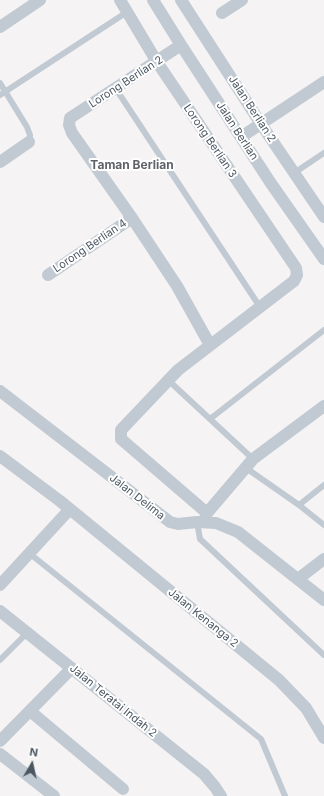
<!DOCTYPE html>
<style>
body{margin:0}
#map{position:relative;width:324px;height:796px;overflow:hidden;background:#f5f3f3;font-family:Inter,sans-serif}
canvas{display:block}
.north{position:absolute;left:12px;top:744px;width:40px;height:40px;-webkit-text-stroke:3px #fff;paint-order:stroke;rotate:9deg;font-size:11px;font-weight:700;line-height:16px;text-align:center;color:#4a5661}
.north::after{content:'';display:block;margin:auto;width:14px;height:18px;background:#4a5661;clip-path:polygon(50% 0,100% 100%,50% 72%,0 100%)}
</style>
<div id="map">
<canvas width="324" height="796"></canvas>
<div class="north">N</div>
</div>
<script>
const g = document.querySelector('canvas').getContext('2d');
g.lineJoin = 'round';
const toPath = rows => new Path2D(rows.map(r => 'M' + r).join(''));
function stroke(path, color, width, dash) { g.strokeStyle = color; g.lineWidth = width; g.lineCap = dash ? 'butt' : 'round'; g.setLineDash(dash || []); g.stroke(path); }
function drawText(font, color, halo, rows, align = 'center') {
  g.font = font + ' Inter,sans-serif'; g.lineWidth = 4; g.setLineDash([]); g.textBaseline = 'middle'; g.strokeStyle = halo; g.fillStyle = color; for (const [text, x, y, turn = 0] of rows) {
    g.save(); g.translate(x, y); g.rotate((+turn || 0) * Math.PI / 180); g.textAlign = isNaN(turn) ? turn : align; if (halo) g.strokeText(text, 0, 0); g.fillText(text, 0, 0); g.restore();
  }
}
stroke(toPath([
 [0,83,27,127,30,135,29,142],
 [116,89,260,307],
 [0,95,127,12],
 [294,173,324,153],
 [168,380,253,459],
 [210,419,324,330],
 [246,468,299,505,324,525],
 [299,505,324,485],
 [197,522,200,539,324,655],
 [29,553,261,739,285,796],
 [0,660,27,633]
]), '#c1cad2', 6);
stroke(toPath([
 [120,0,157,62,296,268,297,275,294,281,178,370,121,430,121,439,207,513],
 [153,0,181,45,270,182,324,259],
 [181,0,261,124,324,217],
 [222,13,242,0],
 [0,27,40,0],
 [181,45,70,118,69,125,72,133,132,218,177,286,210,345],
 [241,137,324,82],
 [0,162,29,142],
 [48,275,132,218],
 [0,391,170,522,178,524,197,522,216,523,238,532,324,600],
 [0,456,60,501,279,680,306,708,324,738],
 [205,519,207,513,253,459,324,406],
 [298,579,324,559],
 [0,585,70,509],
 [0,611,204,774,215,787,221,796],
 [30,711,123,789],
 [0,741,72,668],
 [0,754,54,796]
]), '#c1cad2', 12);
drawText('11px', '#4a5661', '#fff', [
 ["Lorong Berlian 2",126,82,-33],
 ["Jalan Berlian 2",252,109,57],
 ["Jalan Berlian",237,131,57],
 ["Lorong Berlian 3",210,141,56],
 ["Lorong Berlian 4",90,246,-34],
 ["Jalan Delima",137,497,38],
 ["Jalan Kenanga 2",203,618,39],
 ["Jalan Teratai Indah 2",113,701,39]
]);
drawText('bold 12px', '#5f6368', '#fff', [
 ["Taman Berlian",132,165]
]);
</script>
